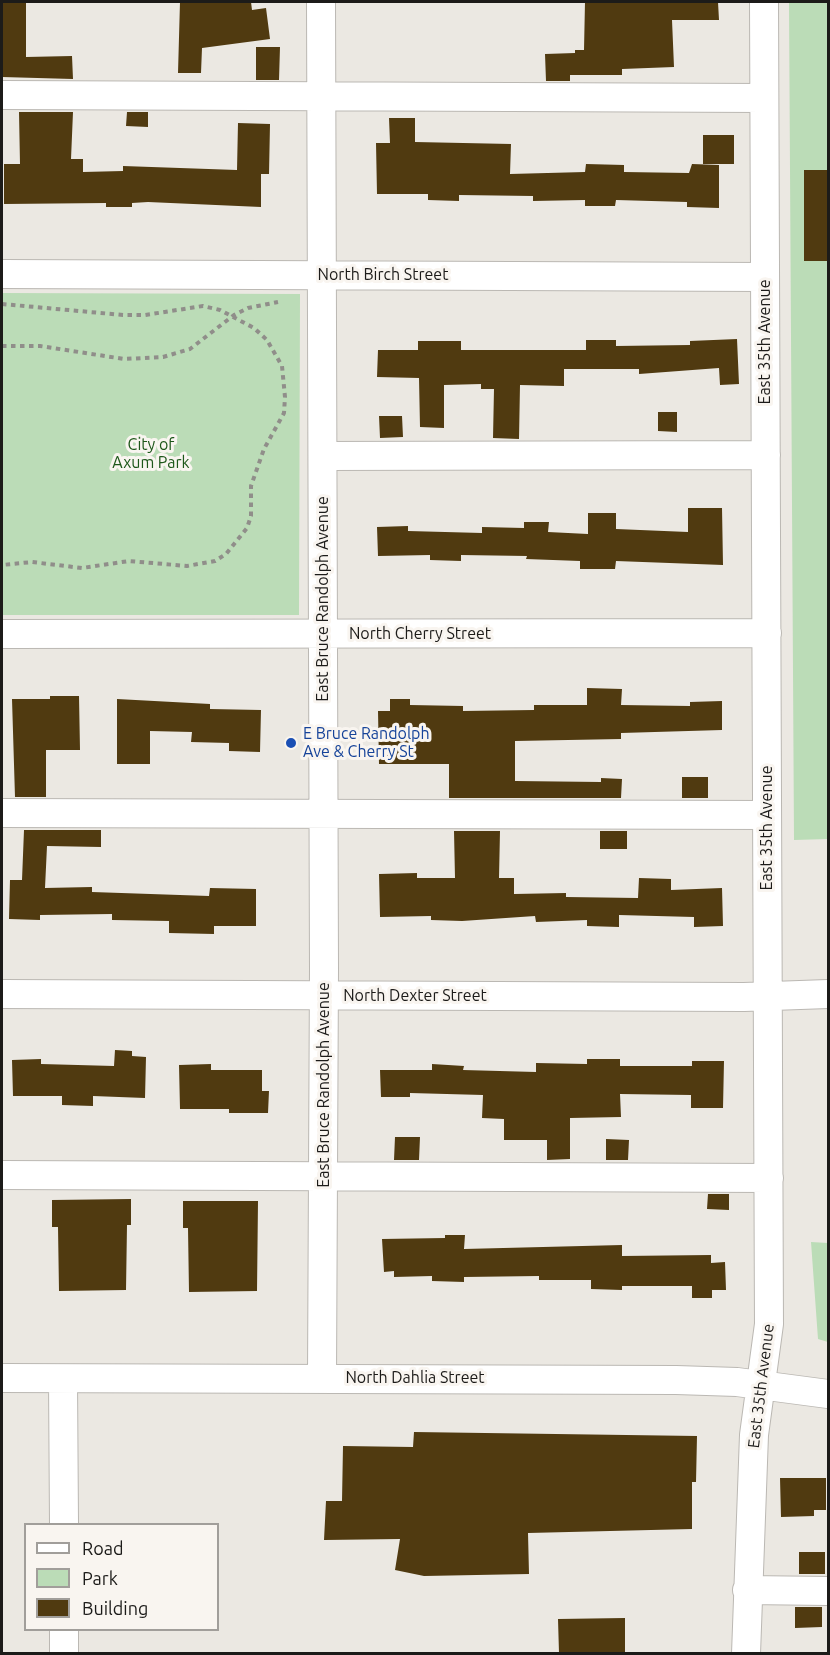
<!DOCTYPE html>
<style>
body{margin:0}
#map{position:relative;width:830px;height:1655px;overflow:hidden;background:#ebe8e2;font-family:Ubuntu,sans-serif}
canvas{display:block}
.frame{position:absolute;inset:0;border:3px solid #1c1b19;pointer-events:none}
.legend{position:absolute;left:24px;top:1523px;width:195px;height:108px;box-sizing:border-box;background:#f9f5f0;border:2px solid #a19e9a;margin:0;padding:8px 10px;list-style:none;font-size:18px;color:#1c1b19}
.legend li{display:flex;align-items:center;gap:12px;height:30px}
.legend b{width:30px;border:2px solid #a19e9a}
</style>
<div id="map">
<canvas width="830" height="1655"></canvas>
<div class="frame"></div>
<ul class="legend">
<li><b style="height:8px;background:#fff"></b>Road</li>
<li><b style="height:16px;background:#bbdcb7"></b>Park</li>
<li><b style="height:16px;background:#503a10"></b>Building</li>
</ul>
</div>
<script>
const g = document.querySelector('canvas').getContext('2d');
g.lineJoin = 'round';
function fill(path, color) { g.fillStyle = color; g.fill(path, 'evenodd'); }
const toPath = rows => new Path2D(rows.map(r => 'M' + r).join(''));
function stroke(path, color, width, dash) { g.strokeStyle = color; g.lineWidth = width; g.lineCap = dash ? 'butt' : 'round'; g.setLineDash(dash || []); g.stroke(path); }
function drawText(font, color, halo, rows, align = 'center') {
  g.font = font + ' Ubuntu,sans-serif'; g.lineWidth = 6; g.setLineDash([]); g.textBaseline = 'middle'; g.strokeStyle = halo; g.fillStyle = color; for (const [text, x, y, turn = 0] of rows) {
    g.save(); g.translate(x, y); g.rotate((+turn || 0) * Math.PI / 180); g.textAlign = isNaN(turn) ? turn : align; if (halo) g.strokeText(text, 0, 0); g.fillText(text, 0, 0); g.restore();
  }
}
fill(toPath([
 [789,2,828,2,828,839,794,840],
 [2,293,300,294,299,615,2,615],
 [811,1242,828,1243,828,1342,818,1339]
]), '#bbdcb7');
fill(toPath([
 [2,2,26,2,26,57,72,56,73,79,2,77],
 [180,2,251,2,252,10,266,8,270,39,202,48,201,73,178,73],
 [585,2,718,2,719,20,672,20,674,67,622,69,622,75,570,75,570,81,546,81,545,54,575,53,575,50,584,50],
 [256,47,280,47,279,80,256,80],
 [19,112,73,112,71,159,83,159,83,172,123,171,123,166,237,170,238,123,270,124,269,174,261,174,261,207,148,202,132,203,132,207,106,207,106,203,4,204,4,164,20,164],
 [127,112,148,112,148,127,126,126],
 [389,118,415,118,415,142,511,144,510,174,585,172,586,164,624,165,624,172,689,173,692,164,719,165,719,208,687,207,687,202,616,200,615,206,585,206,585,200,533,201,533,196,459,195,459,201,428,200,428,194,377,194,376,143,390,143],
 [703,135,734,135,734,164,703,164],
 [804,170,828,170,828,261,804,261],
 [737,339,739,384,720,385,719,368,639,374,639,369,564,369,564,386,520,385,519,439,493,438,494,389,481,389,481,384,444,385,444,428,420,427,419,378,377,377,378,350,418,350,418,341,461,341,461,350,586,350,586,340,616,340,616,346,690,345,690,341],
 [658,412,677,412,677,432,658,431],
 [379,416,402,416,403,437,380,438],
 [688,508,722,508,723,565,616,561,615,569,580,569,580,561,526,559,527,556,461,555,461,561,430,560,430,555,378,556,377,527,408,526,408,531,482,533,482,527,524,528,524,522,549,522,548,532,588,534,588,513,616,513,616,529,688,532],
 [587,688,622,689,621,705,690,706,690,702,722,701,722,730,621,733,621,739,515,741,515,781,601,782,601,778,622,779,621,798,449,798,449,764,379,764,378,711,390,711,390,699,410,699,410,705,463,706,463,711,534,710,534,705,587,705],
 [50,696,79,696,80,750,46,750,46,797,15,797,12,699,50,699],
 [117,699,210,704,210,709,261,710,260,752,229,751,229,743,191,742,192,732,150,731,150,764,117,764],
 [682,777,708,777,708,798,682,798],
 [24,830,101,830,101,847,47,846,45,888,92,887,92,892,209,896,210,888,256,889,256,926,214,926,214,934,169,933,169,921,112,920,112,914,40,915,40,920,9,919,10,880,22,880],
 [454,831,500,831,499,878,514,878,514,894,566,893,566,897,638,898,639,878,671,879,671,890,722,888,723,926,694,927,694,917,619,915,619,927,587,926,587,920,536,922,535,916,462,921,431,920,431,916,380,917,379,874,417,873,417,878,455,878],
 [600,831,627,831,627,849,600,849],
 [115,1050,132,1051,132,1056,146,1057,145,1098,93,1096,93,1106,62,1105,62,1096,13,1096,12,1060,41,1059,41,1064,114,1066],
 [587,1059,620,1059,620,1066,692,1066,692,1061,724,1061,723,1108,691,1108,691,1095,620,1094,621,1117,570,1118,570,1159,547,1160,547,1140,504,1140,504,1119,482,1118,483,1095,410,1093,410,1097,381,1097,380,1070,432,1070,432,1064,464,1066,463,1070,536,1072,536,1063,587,1064],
 [211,1064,211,1070,262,1070,262,1091,269,1091,268,1113,229,1113,229,1109,180,1109,179,1065],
 [395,1137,420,1137,419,1160,394,1160],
 [606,1139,629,1140,628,1160,606,1160],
 [708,1194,729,1194,729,1210,707,1209],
 [131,1199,131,1225,127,1225,126,1290,59,1291,58,1227,52,1227,52,1200],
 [183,1201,258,1201,257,1291,189,1292,188,1228,183,1228],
 [445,1235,465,1235,464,1249,622,1245,622,1256,711,1255,711,1263,725,1262,726,1290,712,1290,712,1298,692,1298,692,1286,622,1286,622,1290,591,1289,591,1280,539,1280,539,1276,464,1277,464,1282,432,1281,432,1276,394,1277,394,1271,384,1272,382,1239,445,1238],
 [414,1432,697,1436,696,1482,692,1482,692,1529,528,1533,529,1574,424,1576,395,1570,400,1539,324,1540,326,1501,342,1501,343,1446,413,1447],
 [780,1478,826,1478,826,1510,814,1510,814,1516,781,1517],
 [799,1552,825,1552,825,1574,799,1574],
 [795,1607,822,1607,822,1627,795,1628],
 [625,1618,625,1653,559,1653,558,1619]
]), '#503a10');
const minor = toPath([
 [321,2,324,969,322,1377],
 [2,95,764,98],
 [2,274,765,277],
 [323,456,766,455],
 [2,634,767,633],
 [2,813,767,815],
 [2,994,744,997,828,994],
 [2,1175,769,1178],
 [2,1378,676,1380,737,1382,828,1394],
 [63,1379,64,1524],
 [747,1590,828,1591],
 [64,1630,64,1654],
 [746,1654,754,1435,769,1324,764,2]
]);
stroke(minor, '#bbb8b3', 30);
stroke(toPath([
 [2,304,123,315,145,315,203,306,220,310,254,328,267,340,282,366,285,397,284,413,264,449,251,486,251,516,247,528,226,554,215,561,187,566,129,561,82,568,32,562,2,565],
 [2,346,40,346,124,359,163,357,190,349,234,315,248,308,278,302]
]), '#908e8a', 4, [4.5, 4.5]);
stroke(minor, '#fff', 28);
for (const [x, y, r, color] of [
 [291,743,6,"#1a4fb4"]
]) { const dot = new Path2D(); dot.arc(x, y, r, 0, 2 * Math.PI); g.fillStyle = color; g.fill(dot); stroke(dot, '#f9f5f0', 2); }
drawText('16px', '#1c1b19', '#f9f5f0', [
 ["North Birch Street",383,275],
 ["East 35th Avenue",765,342,-90],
 ["East Bruce Randolph Avenue",323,599,-90],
 ["North Cherry Street",420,634],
 ["East 35th Avenue",767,828,-90],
 ["North Dexter Street",415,996],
 ["East Bruce Randolph Avenue",324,1085,-90],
 ["North Dahlia Street",415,1378],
 ["East 35th Avenue",761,1386,-83]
]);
drawText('16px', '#1d5719', '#f9f5f0', [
 ["City of",151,445],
 ["Axum Park",151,463]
]);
drawText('16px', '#164399', '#f9f5f0', [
 ["E Bruce Randolph",303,734],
 ["Ave & Cherry St",303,752]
], 'left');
</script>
